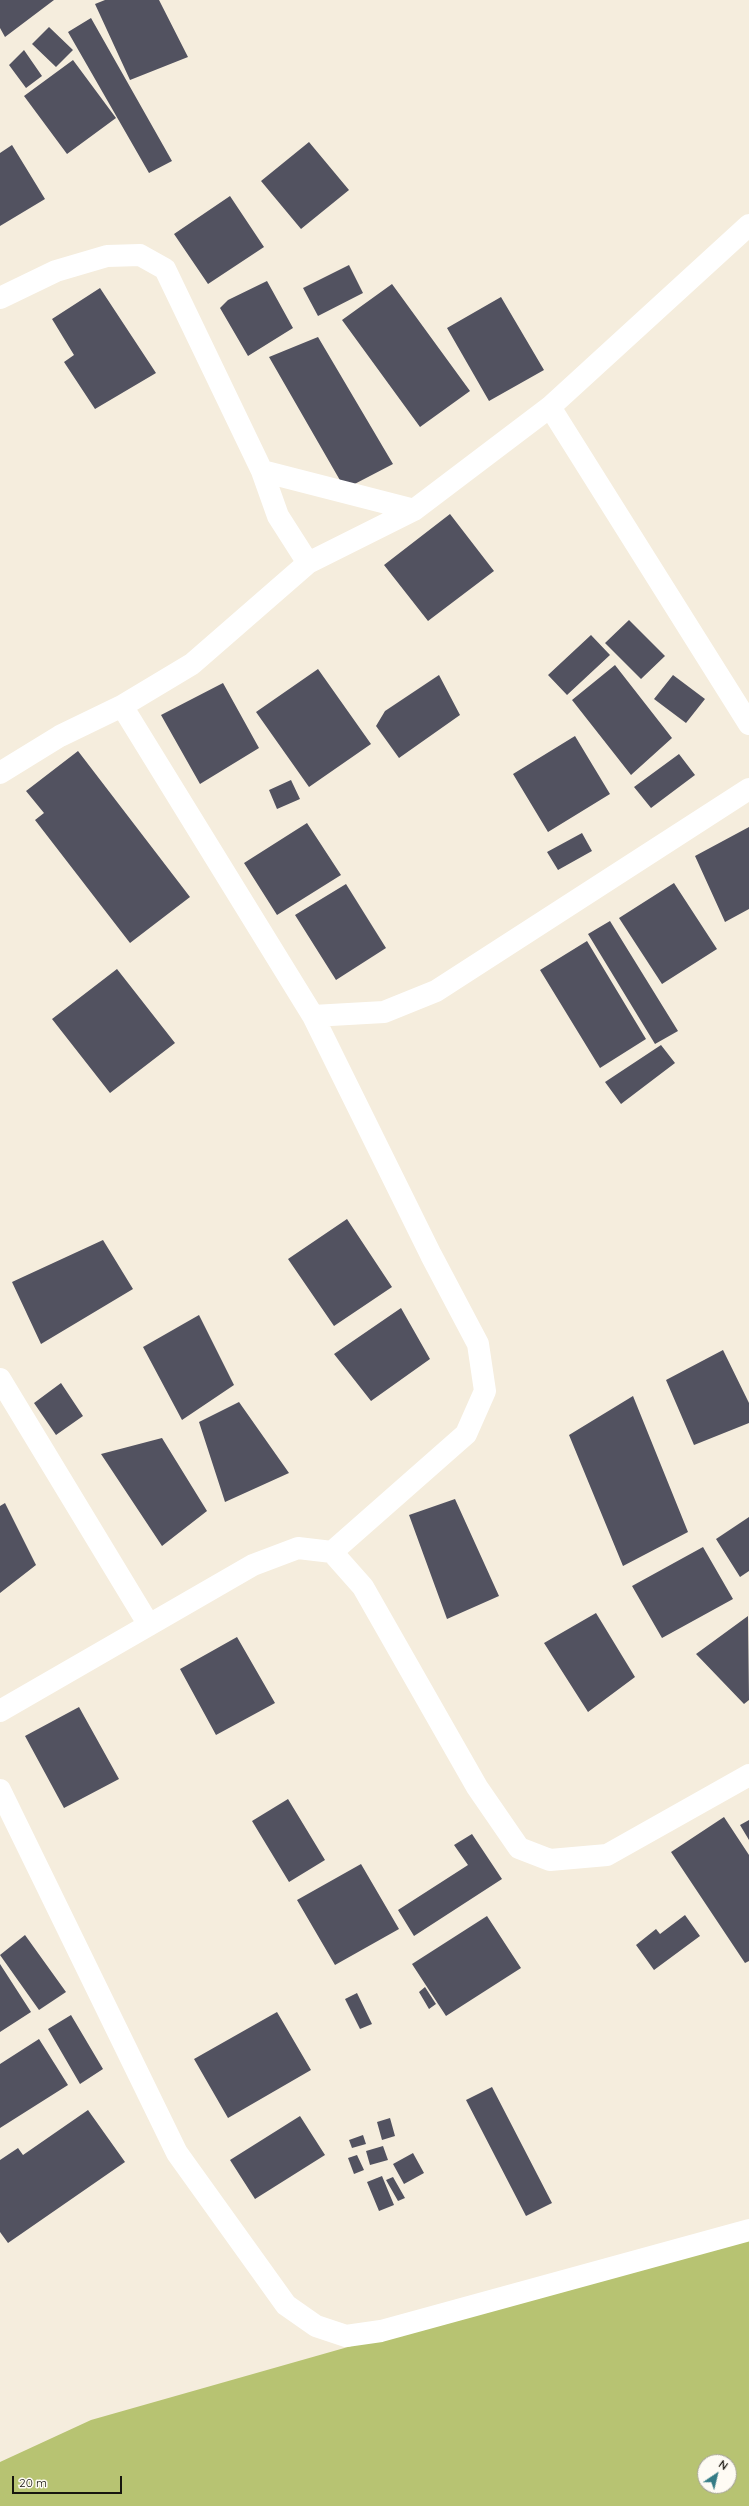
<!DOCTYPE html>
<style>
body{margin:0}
#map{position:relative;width:749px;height:2506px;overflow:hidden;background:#f5eddd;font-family:Quicksand,sans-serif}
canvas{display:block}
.north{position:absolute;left:697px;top:2454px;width:40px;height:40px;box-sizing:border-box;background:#fefbf4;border:1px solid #a29f98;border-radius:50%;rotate:35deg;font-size:11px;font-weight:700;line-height:16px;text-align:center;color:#17150f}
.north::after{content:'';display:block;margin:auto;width:14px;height:18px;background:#357c86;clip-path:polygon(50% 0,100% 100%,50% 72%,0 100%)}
.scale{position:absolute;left:12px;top:2476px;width:110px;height:18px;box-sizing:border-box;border:2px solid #17150f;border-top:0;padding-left:5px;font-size:12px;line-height:14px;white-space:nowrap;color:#17150f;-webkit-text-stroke:3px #fefbf4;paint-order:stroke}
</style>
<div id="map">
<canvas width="749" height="2506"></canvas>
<div class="north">N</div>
<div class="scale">20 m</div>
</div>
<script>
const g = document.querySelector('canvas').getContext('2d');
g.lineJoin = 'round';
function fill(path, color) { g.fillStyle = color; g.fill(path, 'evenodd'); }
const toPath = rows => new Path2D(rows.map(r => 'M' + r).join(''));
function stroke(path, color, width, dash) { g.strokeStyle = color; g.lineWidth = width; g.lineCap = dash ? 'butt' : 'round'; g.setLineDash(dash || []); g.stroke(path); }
fill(toPath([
 [749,2239,749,2506,0,2506,0,2462,91,2420,362,2343],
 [705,2462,729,2462,729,2486,705,2486]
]), '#b7c372');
fill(toPath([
 [0,0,54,0,5,37,0,28],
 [105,0,159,0,188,57,130,80,95,4],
 [91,18,172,161,149,173,68,32],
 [49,27,73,50,56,67,32,44],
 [24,50,42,76,26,88,9,65],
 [73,60,116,118,67,154,24,96],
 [309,142,349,190,301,229,261,181],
 [12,145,45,199,0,226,0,153],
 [230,196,264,247,208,284,174,234],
 [349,265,363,293,318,316,303,288],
 [267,281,293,328,248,356,220,308,228,300],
 [392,284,470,391,420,427,342,320],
 [100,288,156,373,95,409,64,362,74,355,52,319],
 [501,297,544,370,489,401,447,328],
 [318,337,393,464,345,489,269,357],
 [450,514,494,571,428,621,384,565],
 [629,620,665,656,641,679,605,643],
 [591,635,610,655,567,695,548,675],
 [615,665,672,738,631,775,572,700],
 [318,669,371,744,309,787,256,712],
 [439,675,460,715,399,758,376,726,385,711],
 [673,675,705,699,686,723,654,699],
 [223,683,259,748,200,784,161,715],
 [575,736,610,794,548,832,513,774],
 [78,751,190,897,130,943,35,820,44,813,26,791],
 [679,754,695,775,651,808,634,787],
 [291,780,300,799,277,809,269,790],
 [307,823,341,875,277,915,244,863],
 [749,827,749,909,725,922,695,856],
 [582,833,592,851,558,870,547,852],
 [674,883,717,949,662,984,619,918],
 [346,884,386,948,336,980,295,915],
 [610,921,678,1031,655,1044,588,934],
 [587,941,646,1039,600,1068,540,970],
 [117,969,175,1043,110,1093,52,1019],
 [661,1045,675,1063,621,1104,605,1082],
 [347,1219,392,1287,334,1326,288,1259],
 [103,1240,133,1289,41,1344,12,1282],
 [401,1308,430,1359,371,1401,334,1354],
 [199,1315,234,1385,182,1420,143,1347],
 [723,1350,749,1403,749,1423,694,1445,666,1380],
 [61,1383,83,1416,56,1435,34,1403],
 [633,1396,688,1532,623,1566,569,1435],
 [239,1402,289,1473,225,1502,199,1422],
 [162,1438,207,1511,162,1546,101,1454],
 [455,1499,499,1596,447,1619,409,1515],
 [5,1503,36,1565,0,1593,0,1506],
 [749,1517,749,1571,740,1577,716,1539],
 [703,1547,733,1599,662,1638,632,1586],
 [596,1613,635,1677,588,1712,544,1643],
 [748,1616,749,1700,744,1704,696,1654],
 [237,1637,275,1703,216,1735,180,1669],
 [79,1707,119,1779,64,1808,25,1736],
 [288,1799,325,1860,289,1882,252,1821],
 [724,1817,749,1855,749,1961,745,1963,671,1852],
 [749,1820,749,1840,740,1825],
 [472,1834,502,1879,414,1936,398,1910,468,1865,454,1845],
 [361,1864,399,1929,335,1965,297,1900],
 [685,1915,700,1936,654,1970,636,1945,656,1929,660,1934],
 [487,1916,521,1968,446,2016,412,1964],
 [25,1935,66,1992,39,2010,0,1955],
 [0,1964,31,2012,0,2032],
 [425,1987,436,2004,429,2009,419,1992],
 [357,1993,372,2024,360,2029,345,1999],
 [277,2012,311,2070,228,2118,194,2059],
 [71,2015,103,2069,80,2084,48,2029],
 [39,2039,68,2085,0,2128,0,2064],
 [492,2087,552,2203,526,2216,466,2100],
 [88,2110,125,2162,8,2243,0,2232,0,2160,18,2148,23,2155],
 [300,2116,325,2155,255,2199,230,2160],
 [390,2118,395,2136,382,2140,377,2122],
 [363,2135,366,2144,352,2148,349,2140],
 [383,2146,388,2160,370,2165,366,2151],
 [413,2153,424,2173,404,2184,393,2164],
 [357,2155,364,2170,354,2174,348,2158],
 [382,2176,394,2205,379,2211,367,2182],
 [393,2177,405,2198,398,2201,386,2180]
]), '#525260');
stroke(toPath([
 [0,298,56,271,107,256,140,255,165,269,262,471,278,516,308,563],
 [550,407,749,724],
 [262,471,414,510],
 [122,706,313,1016,431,1255,478,1344,485,1391,466,1434,332,1552],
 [0,773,60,736,122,706,192,664,308,563,414,510,550,407,749,225],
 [313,1016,384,1012,436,991,749,789],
 [0,1379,149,1625],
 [0,1711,253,1565,298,1548,332,1552,363,1587,477,1787,519,1848,550,1860,607,1855,749,1775],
 [0,1790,177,2153,286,2305,316,2326,346,2336,381,2331,749,2230]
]), '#fff', 22);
</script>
